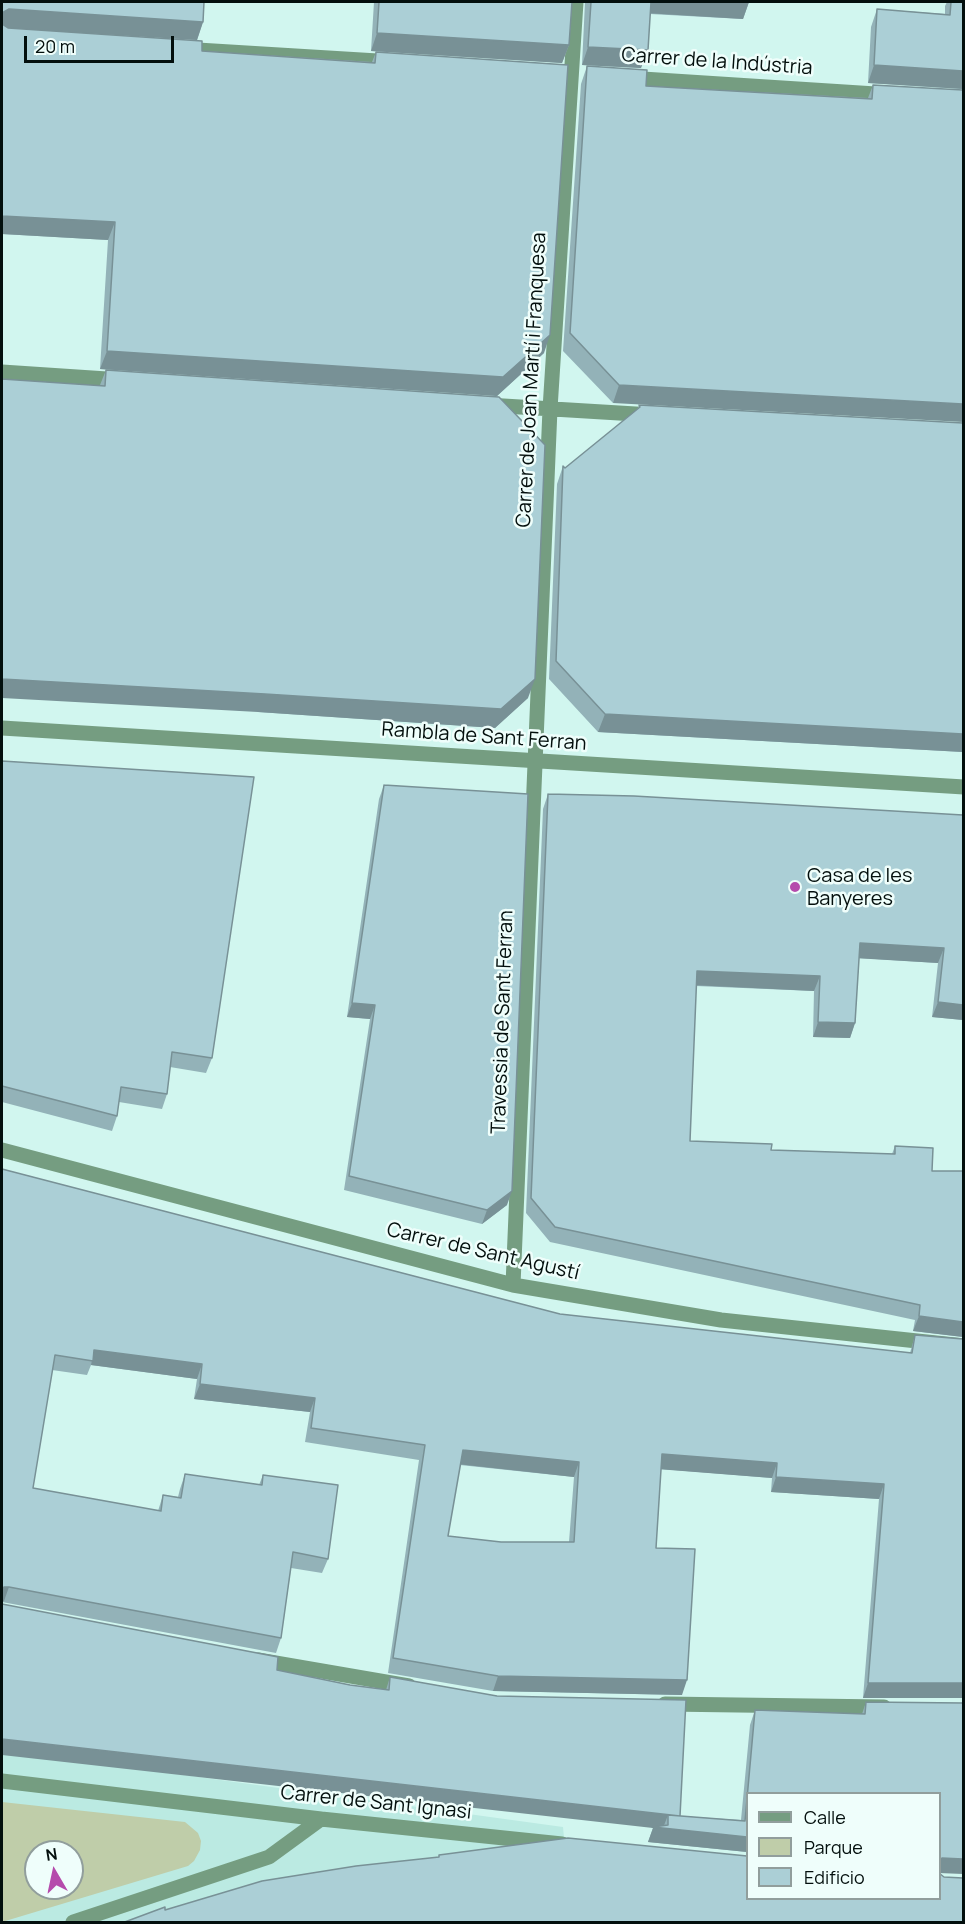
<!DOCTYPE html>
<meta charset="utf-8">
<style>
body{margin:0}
#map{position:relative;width:965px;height:1924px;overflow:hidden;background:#d1f6ef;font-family:Manrope,sans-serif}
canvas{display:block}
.frame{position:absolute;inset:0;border:3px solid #030f0d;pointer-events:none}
.legend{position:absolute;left:746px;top:1792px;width:195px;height:108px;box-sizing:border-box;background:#effefb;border:2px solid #919e9c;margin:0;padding:8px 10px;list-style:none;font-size:18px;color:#030f0d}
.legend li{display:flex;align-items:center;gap:12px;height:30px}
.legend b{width:30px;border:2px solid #919e9c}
.north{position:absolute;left:24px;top:1840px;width:60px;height:60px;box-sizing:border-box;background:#effefb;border:2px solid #919e9c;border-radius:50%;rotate:351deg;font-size:16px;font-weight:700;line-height:24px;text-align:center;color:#030f0d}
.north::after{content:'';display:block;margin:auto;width:21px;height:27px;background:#b54bac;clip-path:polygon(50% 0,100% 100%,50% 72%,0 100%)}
.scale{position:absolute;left:24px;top:36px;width:150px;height:27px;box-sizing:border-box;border:3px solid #030f0d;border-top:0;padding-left:8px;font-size:18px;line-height:21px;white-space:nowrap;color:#030f0d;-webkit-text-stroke:4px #effefb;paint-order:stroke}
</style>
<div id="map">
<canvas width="965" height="1924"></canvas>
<div class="frame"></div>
<ul class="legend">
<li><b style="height:8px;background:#759d81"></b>Calle</li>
<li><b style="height:16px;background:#bfcda9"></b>Parque</li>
<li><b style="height:16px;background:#abcfd6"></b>Edificio</li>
</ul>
<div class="north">N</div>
<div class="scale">20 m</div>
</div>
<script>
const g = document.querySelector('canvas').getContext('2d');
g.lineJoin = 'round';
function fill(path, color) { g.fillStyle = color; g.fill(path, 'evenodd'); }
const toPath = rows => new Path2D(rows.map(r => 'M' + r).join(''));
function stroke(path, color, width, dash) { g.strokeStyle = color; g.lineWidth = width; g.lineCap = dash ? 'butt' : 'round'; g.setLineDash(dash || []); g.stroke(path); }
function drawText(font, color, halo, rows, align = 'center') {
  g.font = font + ' Manrope,sans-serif'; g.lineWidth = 5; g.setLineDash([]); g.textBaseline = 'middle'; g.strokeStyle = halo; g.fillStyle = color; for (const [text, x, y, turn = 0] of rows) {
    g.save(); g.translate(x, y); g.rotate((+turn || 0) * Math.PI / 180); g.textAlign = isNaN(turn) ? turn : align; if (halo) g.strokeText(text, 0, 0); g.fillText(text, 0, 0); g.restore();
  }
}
fill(toPath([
 [2,1750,563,1827,572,1922,2,1922],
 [36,1852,72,1852,72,1888,36,1888]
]), '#bbeae2');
fill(toPath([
 [2,1802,185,1822,198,1833,201,1841,200,1850,194,1861,188,1866,2,1922],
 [36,1852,72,1852,72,1888,36,1888]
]), '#bfcda9');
stroke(toPath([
 [181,49,394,62],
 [627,78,891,95],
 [2,372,122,380],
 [487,405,652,415],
 [2,728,964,787],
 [2,1150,513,1285,721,1320,964,1346],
 [513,1285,550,409,576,2],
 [258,1660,409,1686],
 [665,1704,884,1707],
 [2,1781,321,1819,562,1844],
 [73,1922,269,1857,321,1819]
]), '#759d81', 15);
fill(toPath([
 [2,2,203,22,197,40,7,28,8,28,202,51,372,62,376,52,544,353,497,396,100,369,108,240,2,234],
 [374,2,572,2,569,45,562,63,371,51],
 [585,2,749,2,743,19,650,14,641,68,582,65],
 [947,2,963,2,963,89,868,83,871,27,877,9,945,14,945,6],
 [587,66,646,86,868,98,873,85,963,90,613,403,563,351,581,84],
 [106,370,528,698,495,728,258,712,100,385],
 [639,405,963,423,963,752,598,732,549,679,557,484,563,466,565,468,637,410],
 [2,761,212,1058,206,1073,170,1067,167,1094,162,1109,119,1102,117,1116,112,1131,2,1102],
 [384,785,507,1205,482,1224,344,1190,370,1019,347,1017,379,799],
 [548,794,963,815,963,1020,932,1017,938,963,859,958,855,1023,850,1038,813,1037,814,991,696,986,690,1141,771,1150,892,1154,895,1146,932,1171,963,1171,963,1337,913,1331,915,1320,550,1242,526,1213,543,809],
 [2,1169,560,1314,910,1353,915,1335,963,1698,863,1698,879,1499,771,1492,772,1478,661,1469,656,1548,682,1695,493,1691,388,1673,419,1460,305,1442,310,1412,194,1399,197,1379,91,1365,87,1375,52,1370,33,1488,158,1511,163,1495,178,1497,180,1489,185,1474,259,1485,263,1475,328,1559,322,1573,291,1568,281,1638,276,1653,2,1602],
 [460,1465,574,1477,569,1542,501,1542,448,1536],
 [277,1670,350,1685,386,1690,390,1677,679,1816,741,1820,750,1725,755,1710,862,1714,866,1702,963,1703,747,1794,747,1852,648,1842,653,1828]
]), '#93b2b8');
fill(toPath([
 [649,2,749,2,743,19,645,13],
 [9,9,203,22,197,40,2,28,2,13],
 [377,33,569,45,562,63,371,51],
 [588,47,648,50,641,68,582,65],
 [874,65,963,71,963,89,868,83],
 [2,216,115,222,108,240,2,234],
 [550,335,544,353,497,396,100,369,107,351],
 [619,385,963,404,963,422,613,403],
 [2,679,535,679,528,698,495,728,258,712,2,698],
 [605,714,963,734,963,752,598,732],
 [860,943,944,948,938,963,854,958],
 [697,971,820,976,814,991,691,985],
 [938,1002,963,1005,963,1020,932,1017],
 [352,1003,375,1005,370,1019,347,1017],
 [818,1022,855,1023,850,1038,813,1037],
 [512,1191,507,1205,482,1224,487,1210],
 [919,1316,963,1322,963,1337,913,1331],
 [94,1350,202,1364,197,1379,91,1365],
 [200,1384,315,1398,310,1412,194,1399],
 [463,1450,579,1462,574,1477,457,1464],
 [662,1454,777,1463,772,1478,657,1469],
 [776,1477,884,1484,879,1499,771,1492],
 [4,1587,9,1587,4,1601,2,1602,2,1590],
 [498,1676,687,1680,682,1695,493,1691],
 [868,1683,963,1683,963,1698,863,1698],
 [2,1739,680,1816,747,1837,747,1852,648,1842,653,1828,2,1755],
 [668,1815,668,1825,663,1828],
 [942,1858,963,1859,963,1874,939,1873,939,1860]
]), '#789196');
const building = toPath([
 [2,2,204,2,203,22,9,9,2,13,2,2],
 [379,2,572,2,569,45,377,33,379,2],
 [591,2,651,2,648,50,588,47,591,2],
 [951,2,963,2,963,71,874,65,877,9,950,15,951,2],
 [2,24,8,28,202,41,202,51,375,63,376,52,568,65,550,335,503,377,107,351,115,222,2,216,2,24],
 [587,66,647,70,646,86,872,99,873,85,963,90,963,404,619,385,570,333,587,66],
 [106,370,499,397,545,445,535,679,501,709,265,694,2,679,2,379,105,386,106,370],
 [639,405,963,423,963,734,605,714,556,661,563,466,565,468,640,407,639,405],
 [2,761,254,777,212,1058,172,1052,167,1094,121,1087,117,1116,2,1086,2,761],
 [384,785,528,794,512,1191,487,1210,349,1176,375,1005,352,1003,384,785],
 [548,794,634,796,963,815,963,1005,938,1002,944,948,860,943,855,1023,818,1022,820,976,697,971,690,1141,772,1144,771,1150,895,1154,895,1146,933,1148,932,1171,963,1171,963,1322,919,1316,920,1305,555,1227,531,1198,548,794],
 [2,1169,560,1314,912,1353,915,1335,963,1339,963,1683,868,1683,884,1484,776,1477,777,1463,662,1454,656,1548,695,1549,687,1680,498,1676,393,1658,425,1445,311,1428,315,1398,200,1384,202,1364,94,1350,93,1361,55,1355,33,1488,161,1511,163,1495,181,1498,185,1474,262,1485,263,1475,338,1485,328,1559,293,1552,281,1638,9,1587,4,1587,2,1590,2,1169],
 [463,1450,579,1462,574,1542,501,1542,448,1536,463,1450],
 [2,1604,278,1657,277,1670,350,1685,389,1690,390,1677,497,1696,686,1700,680,1816,2,1739,2,1604],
 [866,1702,963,1703,963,1859,942,1858,939,1860,939,1794,747,1794,747,1837,653,1827,668,1825,668,1815,745,1821,755,1710,865,1714,866,1702],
 [568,1838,747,1856,747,1899,939,1899,939,1873,944,1877,963,1878,963,1923,122,1923,165,1907,165,1910,262,1881,356,1866,439,1857,439,1855,568,1838]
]);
fill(building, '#abcfd6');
stroke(building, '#789196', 1.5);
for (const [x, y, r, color] of [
 [795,887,6,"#b54bac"]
]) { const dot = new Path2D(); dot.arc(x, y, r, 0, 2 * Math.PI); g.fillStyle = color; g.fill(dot); stroke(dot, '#effefb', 2); }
drawText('20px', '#030f0d', '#effefb', [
 ["Carrer de la Indústria",717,62,4],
 ["Carrer de Joan Martí i Franquesa",532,380,-87],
 ["Rambla de Sant Ferran",484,737,4],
 ["Travessia de Sant Ferran",503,1022,-88],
 ["Carrer de Sant Agustí",483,1252,13],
 ["Carrer de Sant Ignasi",376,1803,6]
]);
drawText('20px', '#030f0d', '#effefb', [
 ["Casa de les",807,876],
 ["Banyeres",807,899]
], 'left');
</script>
